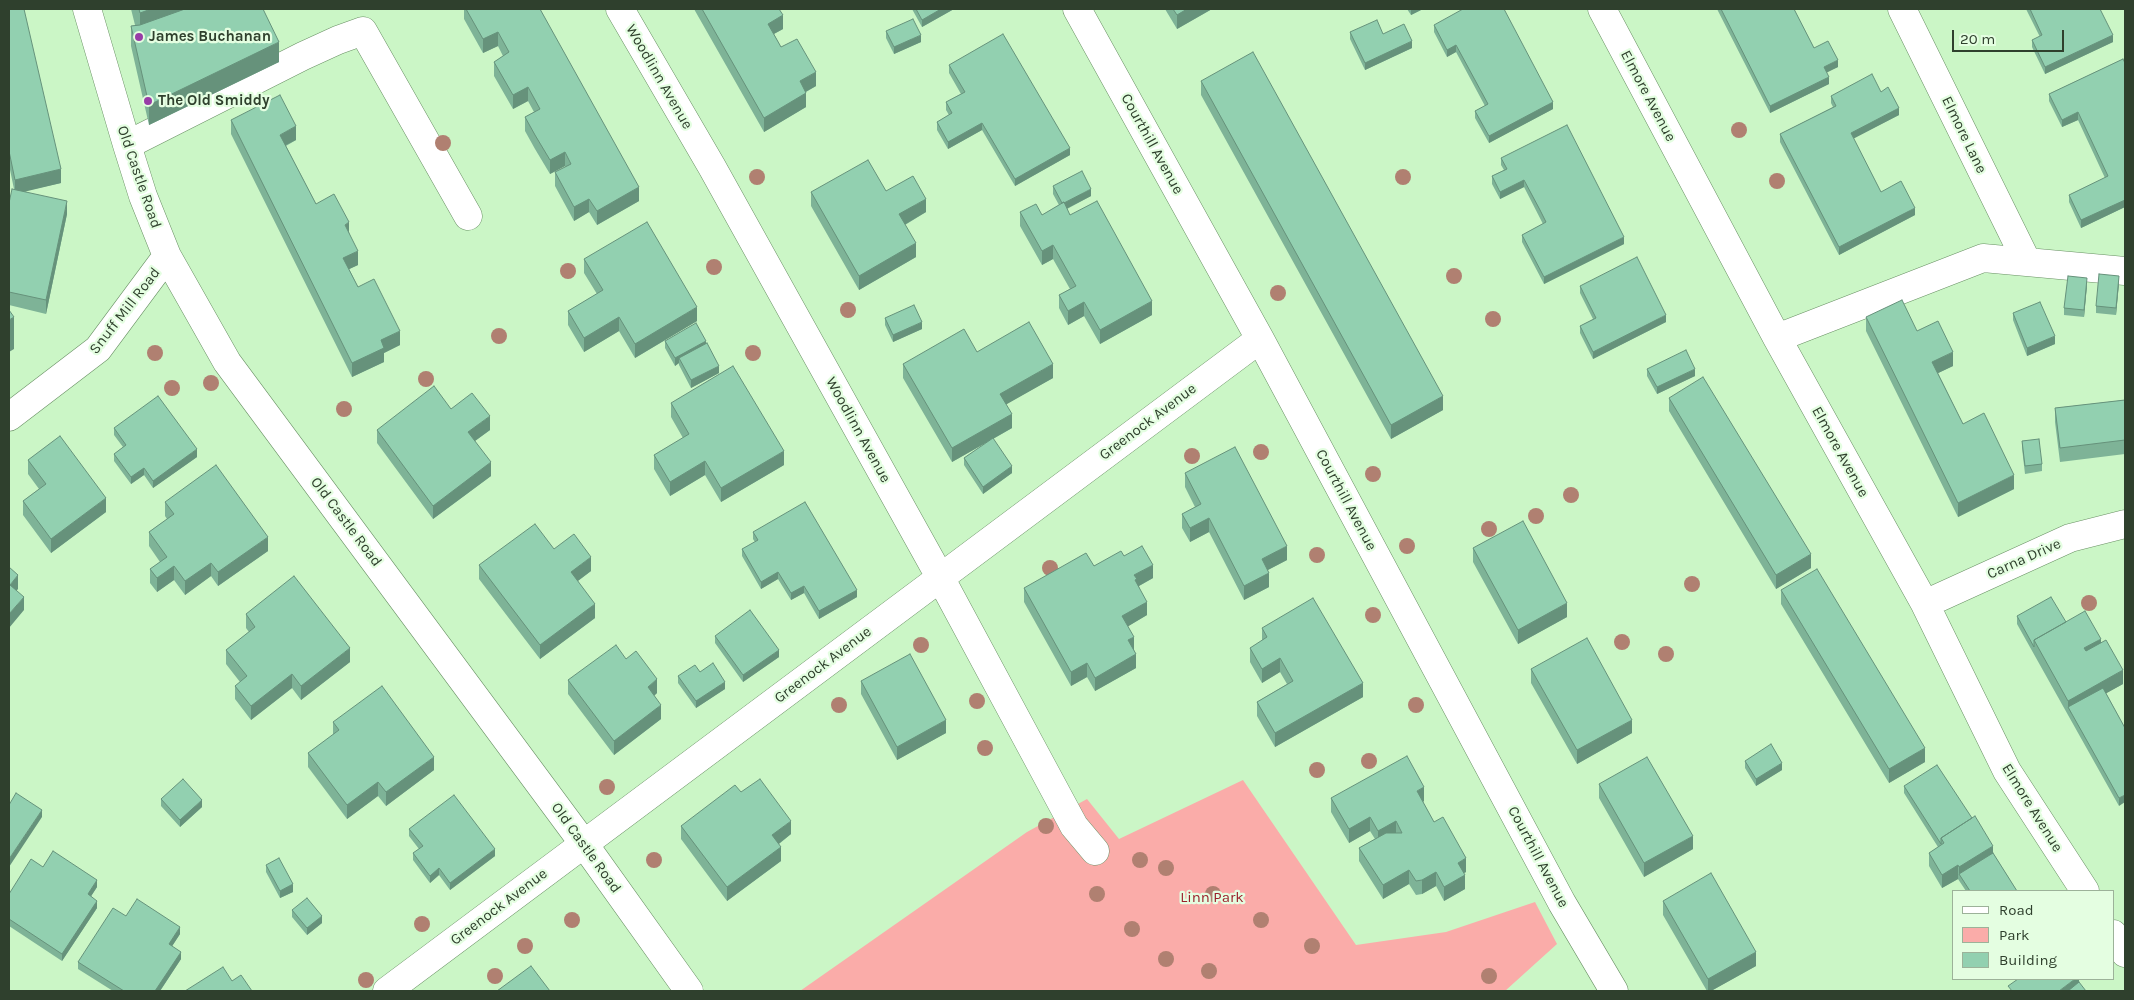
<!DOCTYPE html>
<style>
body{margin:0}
#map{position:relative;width:2134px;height:1000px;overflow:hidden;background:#cbf6c6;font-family:Karla,sans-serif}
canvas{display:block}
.frame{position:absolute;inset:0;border:10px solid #2f402d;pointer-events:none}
.legend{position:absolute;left:1952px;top:890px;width:162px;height:90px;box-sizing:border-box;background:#e4fee1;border:1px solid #9cb299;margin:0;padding:6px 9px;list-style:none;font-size:15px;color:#2f402d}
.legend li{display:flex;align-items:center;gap:10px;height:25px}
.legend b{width:25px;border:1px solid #9cb299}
.scale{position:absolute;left:1952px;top:30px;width:112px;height:22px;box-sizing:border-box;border:2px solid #2f402d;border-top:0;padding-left:6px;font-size:15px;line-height:18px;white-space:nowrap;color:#2f402d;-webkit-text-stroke:4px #e4fee1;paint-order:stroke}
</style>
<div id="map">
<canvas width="2134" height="1000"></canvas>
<div class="frame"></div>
<ul class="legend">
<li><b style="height:6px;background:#fff"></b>Road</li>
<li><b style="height:14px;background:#faaca9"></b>Park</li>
<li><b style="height:14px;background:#92d0b0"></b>Building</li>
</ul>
<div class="scale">20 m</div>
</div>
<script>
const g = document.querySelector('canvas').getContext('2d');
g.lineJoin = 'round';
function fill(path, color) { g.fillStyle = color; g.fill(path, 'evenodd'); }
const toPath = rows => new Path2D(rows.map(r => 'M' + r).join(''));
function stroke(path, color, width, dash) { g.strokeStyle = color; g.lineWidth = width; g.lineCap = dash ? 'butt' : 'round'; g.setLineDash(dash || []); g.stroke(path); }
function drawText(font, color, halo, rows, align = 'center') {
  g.font = font + ' Karla,sans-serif'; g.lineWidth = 4.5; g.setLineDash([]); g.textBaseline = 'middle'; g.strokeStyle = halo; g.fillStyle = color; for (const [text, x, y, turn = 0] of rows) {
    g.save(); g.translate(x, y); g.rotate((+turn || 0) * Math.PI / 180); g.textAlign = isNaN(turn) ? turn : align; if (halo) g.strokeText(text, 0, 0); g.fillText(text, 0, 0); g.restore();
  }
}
fill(toPath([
 [1243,780,1356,945,1446,932,1535,902,1557,944,1505,991,800,991,1027,832,1087,799,1119,839]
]), '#faaca9');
const minor = toPath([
 [87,9,127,145,143,196,167,256,227,362,584,844,689,991],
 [620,9,712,167,940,577,1074,826,1095,851],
 [1077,9,1260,339,1562,903,1614,991],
 [1602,9,1777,338,1925,604,2007,771,2085,891],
 [1902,9,2027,262],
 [127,145,303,56,338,40,363,31,468,216],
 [1777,338,1983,258,2125,271],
 [9,417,98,349,167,256],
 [1925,604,2070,538,2125,524],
 [2113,934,2125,953],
 [387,991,1260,339]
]);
stroke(minor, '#699064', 29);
stroke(minor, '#fff', 28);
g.fillStyle = '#b08071';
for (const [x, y] of [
 [1739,130],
 [443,143],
 [757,177],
 [1403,177],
 [1777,181],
 [714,267],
 [568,271],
 [1454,276],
 [1278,293],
 [848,310],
 [1493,319],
 [499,336],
 [155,353],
 [753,353],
 [426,379],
 [211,383],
 [172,388],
 [344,409],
 [1261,452],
 [1192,456],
 [1373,474],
 [1571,495],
 [1536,516],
 [1489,529],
 [1407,546],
 [1317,555],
 [1050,568],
 [1692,584],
 [2089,603],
 [1373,615],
 [1622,642],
 [921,645],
 [1666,654],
 [977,701],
 [839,705],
 [1416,705],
 [985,748],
 [1369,761],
 [1317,770],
 [607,787],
 [1046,826],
 [654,860],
 [1140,860],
 [1166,868],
 [1097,894],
 [1213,894],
 [572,920],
 [1261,920],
 [422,924],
 [1132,929],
 [525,946],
 [1312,946],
 [1166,959],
 [1209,971],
 [495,976],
 [1489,976],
 [366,980]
]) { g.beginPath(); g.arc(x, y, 8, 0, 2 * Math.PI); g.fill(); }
fill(toPath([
 [9,9,61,183,25,191,67,214,46,314,9,305,9,203,14,189,9,165],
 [131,9,263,9,279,62,149,125,131,46,131,26,135,25],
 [464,9,540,9,639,201,597,225,589,212,574,221,555,186,555,172,565,167,565,166,550,174,535,149,525,131,525,117,534,112,528,101,513,109,494,76,494,62,503,56,498,46,483,53,464,19],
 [694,9,779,9,783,29,774,34,781,47,816,86,806,92,806,107,764,132],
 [912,9,954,9,922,27],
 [1165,9,1212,9,1177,29],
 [1407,9,1423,9,1411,15],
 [1717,9,1794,9,1814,48,1838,67,1826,72,1829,84,1770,113],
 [2026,9,2100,9,2113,42,2045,74,2032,47,2032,40,2040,37],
 [1434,25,1553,109,1489,143,1475,118,1475,111,1485,106,1456,52,1447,57,1434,32],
 [886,31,921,42,894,54,886,38],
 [1350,32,1383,34,1412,48,1365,70,1350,39],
 [2123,59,2125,207,2081,228,2069,202,2069,195,2105,178,2078,120,2062,127,2049,101,2049,94],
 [949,65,1070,155,1015,186,982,130,948,149,937,130,937,122,949,115,946,110,946,102,961,94,949,73],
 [1201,81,1443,410,1391,439,1201,95],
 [1881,92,1899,115,1853,138,1881,192,1915,215,1839,255,1780,142,1780,134,1833,107,1831,103,1831,96],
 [231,120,296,140,286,146,316,204,349,232,358,265,349,269,358,287,400,345,384,353,384,362,352,377,231,134],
 [1501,158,1624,244,1544,284,1522,242,1522,235,1543,224,1524,187,1500,199,1492,184,1492,176,1504,170,1501,165],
 [1053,186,1091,196,1067,209,1070,215,1152,315,1100,344,1084,316,1068,325,1059,308,1059,295,1070,289,1053,259,1042,265,1020,226,1020,212,1042,215,1059,205,1053,194],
 [886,191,926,212,905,225,916,257,859,290,811,206,811,192],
 [584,259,697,321,635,358,619,331,584,352,568,325,568,311,597,294,584,273],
 [2119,283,2116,315,2096,313,2096,306],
 [2087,285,2084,317,2064,315,2064,308],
 [1580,286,1666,322,1593,359,1580,333,1580,326,1593,319,1580,293],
 [2013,313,2055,344,2027,356,2013,320],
 [1866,317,1917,331,1953,366,1938,373,1963,424,2014,489,1958,517,1866,331],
 [885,318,922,329,893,342,885,325],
 [665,341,706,343,719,373,691,388,679,365,679,363,675,366,665,348],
 [977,352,1053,378,1006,404,1012,428,993,439,1012,473,983,494,964,465,964,458,989,441,952,462,903,378,903,364],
 [1647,369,1695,376,1657,394,1647,376],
 [1669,398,1811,568,1776,589,1669,411],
 [2125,400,2125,454,2060,462,2055,422,2055,408],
 [671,403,784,465,721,502,705,475,670,496,654,469,654,455,683,438,671,417],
 [451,409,490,430,475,441,491,476,433,519,377,443,377,430],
 [114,428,197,457,153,488,144,475,131,484,114,461,114,454,123,447,114,435],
 [2022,441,2042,464,2042,471,2025,474,2022,448],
 [28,460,106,512,51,553,23,515,23,501,39,489,28,474],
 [1185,473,1287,560,1268,570,1269,587,1244,600,1209,532,1190,542,1182,528,1182,514,1195,507,1185,487],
 [165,502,268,551,218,586,211,576,185,595,174,580,157,592,150,583,150,569,160,562,149,546,149,532,167,519,165,516],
 [753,532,857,597,819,619,804,593,791,600,778,579,761,589,742,556,742,549,755,542,753,539],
 [1473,548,1567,617,1518,644,1473,562],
 [554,549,591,571,578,581,595,618,540,659,479,579,479,565],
 [1124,556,1153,578,1139,586,1147,615,1128,626,1134,649,1136,668,1095,691,1087,677,1071,686,1024,602,1024,588],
 [1781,590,1925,762,1889,783,1781,604],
 [246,614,350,662,301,700,292,688,251,720,235,699,235,686,240,682,226,664,226,650,249,632,246,628],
 [2017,616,2066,622,2101,643,2123,684,2106,693,2125,728,2119,806,2017,624],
 [1262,628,1363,697,1275,747,1257,716,1257,702,1287,684,1280,672,1262,683,1250,662,1250,648,1262,641],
 [715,636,779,657,743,682,715,643],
 [626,659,657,693,654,696,661,719,614,755,568,694,568,680],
 [1531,669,1632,733,1577,764,1531,683],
 [700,672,725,689,696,708,678,683,678,676],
 [861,681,946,733,897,760,861,694],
 [333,722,434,770,386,806,378,796,347,819,308,767,308,753,333,735],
 [1745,761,1782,770,1756,786,1745,768],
 [1599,784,1693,849,1644,877,1599,798],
 [1904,786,1993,853,2017,891,1966,891,1958,879,1942,888,1929,866,1929,853,1938,847,1904,793],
 [741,792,791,834,779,844,781,861,727,901,681,839,681,826],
 [1331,798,1424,801,1423,802,1434,822,1466,872,1464,873,1465,889,1444,901,1436,886,1422,894,1416,895,1409,884,1383,899,1359,861,1359,848,1375,839,1370,831,1349,843,1331,812],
 [161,799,202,807,180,827,161,806],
 [409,829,495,856,450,890,439,875,430,883,413,860,413,853,419,849,409,836],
 [266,865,293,892,280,898,266,872],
 [43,867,97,887,91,896,97,908,62,961,9,926,9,894],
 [1663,901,1756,966,1711,991,1707,991,1663,915],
 [292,910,322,923,307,935,292,917],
 [126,916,180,934,172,946,181,959,160,991,113,991,78,969,78,962]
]), '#7eb397');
fill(toPath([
 [151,9,210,9,140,44,140,13],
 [941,9,954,9,922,27,922,20],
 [1187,9,1212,9,1177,29,1177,15],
 [1411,9,1423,9,1411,15],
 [783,15,783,29,768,37,768,24],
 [498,32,498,46,483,53,483,39],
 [921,35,921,42,894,54,894,47],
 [2113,35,2113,42,2045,74,2045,67],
 [1412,41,1412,48,1365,70,1365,63],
 [279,42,279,62,149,125,149,105],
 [1456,45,1456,52,1447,57,1447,50],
 [1838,60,1838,67,1824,74,1824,67],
 [816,72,816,86,800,95,800,81],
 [1829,77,1829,84,1770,113,1770,106],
 [528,87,528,101,513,109,513,95],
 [806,93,806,107,764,132,764,118],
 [1553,102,1553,109,1489,143,1489,136],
 [1899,108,1899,115,1851,140,1851,133],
 [2078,112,2078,120,2062,127,2062,120],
 [982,123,982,130,948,149,948,142],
 [296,126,296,140,280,148,280,135],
 [1070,148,1070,155,1015,186,1015,179],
 [565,152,565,166,550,174,550,160],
 [61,169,61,183,15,194,15,180],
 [1524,180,1524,187,1500,199,1500,192],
 [639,187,639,201,597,225,597,211],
 [1091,189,1091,196,1062,211,1062,204],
 [589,199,589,212,574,221,574,207],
 [926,199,926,212,899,228,899,214],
 [2125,200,2125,207,2081,228,2081,220],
 [67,201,67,214,46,314,46,300],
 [1915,208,1915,215,1839,255,1839,247],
 [349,222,349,236,345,225],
 [1624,237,1624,244,1544,284,1544,277],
 [916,243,916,257,859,290,859,276],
 [1053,245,1053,259,1042,265,1042,251],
 [358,251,358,265,343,272,343,258],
 [2119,276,2119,283,2116,315,2116,308],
 [2087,278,2087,285,2084,317,2084,310],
 [1152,301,1152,315,1100,344,1100,330],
 [1084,302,1084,316,1068,325,1068,311],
 [697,307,697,321,635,358,635,344],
 [1666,315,1666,322,1593,359,1593,352],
 [14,317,14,349,9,352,9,320],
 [619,317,619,331,584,352,584,338],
 [922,322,922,329,893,342,893,335],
 [400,331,400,345,384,353,384,362,352,377,352,363,381,340],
 [2055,336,2055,344,2027,356,2027,348],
 [706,341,706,348,679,358,679,363,675,366,675,358],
 [1953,352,1953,366,1932,376,1932,362],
 [1053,364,1053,378,1000,408,1000,394],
 [719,366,719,373,691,388,691,380],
 [1695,369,1695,376,1657,394,1657,387],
 [1443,396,1443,410,1391,439,1391,425],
 [1012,414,1012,428,952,462,952,448],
 [490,416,490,430,468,446,468,432],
 [197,449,197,457,153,488,153,481],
 [784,451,784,465,721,502,721,488],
 [705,461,705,475,670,496,670,482],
 [491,462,491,476,433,519,433,506],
 [1012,466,1012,473,983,494,983,487],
 [144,468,144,475,131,484,131,477],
 [2014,475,2014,489,1958,517,1958,503],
 [106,498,106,512,51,553,51,539],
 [1209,518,1209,532,1190,542,1190,528],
 [268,537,268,551,218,586,218,572],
 [1287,546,1287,560,1262,573,1262,559],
 [1811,554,1811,568,1776,589,1776,575],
 [591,557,591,571,571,586,571,572],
 [211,563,211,576,185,595,185,581],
 [1153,565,1153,578,1137,587,1134,575],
 [174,566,174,580,157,592,157,578],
 [778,572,778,579,761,589,761,582],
 [1269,573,1269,587,1244,600,1244,586],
 [18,575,18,589,10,598,10,585],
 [804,586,804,593,791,600,791,593],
 [857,590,857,597,819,619,819,611],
 [24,597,24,610,9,628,9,614],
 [1147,602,1147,615,1122,630,1122,616],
 [1567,603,1567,617,1518,644,1518,630],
 [595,604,595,618,540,659,540,645],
 [1134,637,1134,651,1128,640],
 [2101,639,2101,652,2084,662,2084,648],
 [350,648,350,662,301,700,301,686],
 [779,650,779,657,743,682,743,675],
 [1136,654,1136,668,1095,691,1095,678],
 [1280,658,1280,672,1262,683,1262,669],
 [1087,663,1087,677,1071,686,1071,672],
 [2123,670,2123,684,2071,713,2068,707,2068,715,2068,701],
 [292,674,292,688,251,720,251,706],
 [657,679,657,693,648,701,648,687],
 [725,682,725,689,696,708,696,701],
 [1363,683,1363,697,1275,747,1275,733],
 [661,705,661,719,614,755,614,741],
 [946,720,946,733,897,760,897,747],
 [1632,720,1632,733,1577,764,1577,750],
 [1925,748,1925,762,1889,783,1889,769],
 [434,757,434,770,386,806,386,792],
 [1782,763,1782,770,1756,786,1756,779],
 [378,782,378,796,347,819,347,805],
 [1424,787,1424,801,1417,805,1417,791],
 [2125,795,2125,802,2119,806,2119,798],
 [202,800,202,807,180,827,180,820],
 [42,810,42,817,9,867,9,859],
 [1370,817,1370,831,1349,843,1349,829],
 [791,821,791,834,772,849,772,835],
 [1396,821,1396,835,1378,845,1378,831],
 [1693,836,1693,849,1644,877,1644,863],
 [1993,846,1993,860,1959,874,1959,867],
 [781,847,781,861,727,901,727,887],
 [495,849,495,856,450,890,450,883],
 [1466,858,1466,872,1458,876,1458,863],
 [1958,865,1958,879,1942,888,1942,875],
 [439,868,439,875,430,883,430,876],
 [1409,870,1409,884,1383,899,1383,885],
 [1436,872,1436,886,1422,894,1422,880],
 [1465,875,1465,889,1444,901,1444,887],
 [97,880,97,887,88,901,88,894],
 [293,884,293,892,280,898,280,891],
 [97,901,97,908,62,961,62,954],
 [322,916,322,923,307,935,307,928],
 [180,927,180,934,169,951,169,944],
 [181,952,181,959,160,991,155,991],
 [1756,952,1756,966,1711,991,1708,991,1708,979],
 [2075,979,2079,979,2079,989,2077,991,2059,991]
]), '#66927b');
const building = toPath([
 [9,9,24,9,61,169,15,180,9,151,9,9],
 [139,9,151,9,140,13,139,9],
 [185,9,263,9,279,42,149,105,131,26,140,25,185,9],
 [466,9,540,9,639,187,597,211,589,199,574,207,555,172,571,164,565,152,550,160,535,135,525,117,540,109,528,87,513,95,494,62,509,52,498,32,483,39,466,9],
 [702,9,779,9,783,15,768,24,781,47,797,39,816,72,800,81,806,93,764,118,702,9],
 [916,9,941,9,922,20,916,9],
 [1173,9,1187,9,1177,15,1173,9],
 [1463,9,1504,9,1553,102,1489,136,1475,111,1488,104,1456,45,1447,50,1434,25,1463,9],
 [1721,9,1794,9,1814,48,1828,41,1838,60,1824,67,1829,77,1770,106,1721,9],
 [2030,9,2100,9,2113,35,2045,67,2032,40,2042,35,2030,9],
 [913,19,921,35,894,47,886,31,913,19],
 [1377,20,1383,34,1404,24,1412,41,1365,63,1350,32,1377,20],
 [1003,34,1070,148,1015,179,982,123,948,142,937,122,952,113,946,102,965,92,949,65,1003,34],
 [1253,52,1443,396,1391,425,1201,81,1253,52],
 [2123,59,2125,63,2125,200,2081,220,2069,195,2108,176,2078,112,2062,120,2049,94,2123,59],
 [1872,74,1881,92,1888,87,1899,108,1851,133,1881,192,1901,181,1915,208,1839,247,1780,134,1836,106,1831,96,1872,74],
 [280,95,296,126,280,135,316,204,334,194,349,222,345,225,358,251,343,258,358,287,374,279,400,331,381,340,384,348,352,363,231,120,280,95],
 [1567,125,1624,237,1544,277,1522,235,1546,222,1540,210,1524,180,1500,192,1492,176,1507,169,1501,158,1567,125],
 [868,160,886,191,913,176,926,199,899,214,916,243,859,276,811,192,868,160],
 [1082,171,1091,189,1064,203,1064,202,1062,203,1053,186,1082,171],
 [12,189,67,201,46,300,9,292,9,203,12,189],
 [1097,201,1152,301,1100,330,1084,302,1068,311,1059,295,1076,286,1053,245,1042,251,1020,212,1036,204,1042,215,1064,202,1070,215,1097,201],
 [647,222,697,307,635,344,619,317,584,338,568,311,603,290,584,259,647,222],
 [1637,257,1666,315,1593,352,1580,326,1596,318,1580,286,1637,257],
 [2099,274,2119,276,2116,308,2096,306,2099,274],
 [2068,276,2087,278,2084,310,2064,308,2068,276],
 [1902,300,1917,331,1938,321,1953,352,1932,362,1963,424,1984,413,2014,475,1958,503,1866,317,1902,300],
 [2040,302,2055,336,2027,348,2013,313,2040,302],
 [914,305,922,322,893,335,885,318,914,305],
 [9,310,14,317,9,320,9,310],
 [1029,322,1053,364,1000,394,1012,414,952,448,903,364,964,329,977,352,1029,322],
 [696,323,706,341,675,358,665,341,696,323],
 [707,343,719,366,691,380,679,358,707,343],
 [1686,350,1695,369,1657,387,1647,369,1686,350],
 [733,366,784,451,721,488,705,461,670,482,654,455,689,434,671,403,733,366],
 [1703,377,1811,554,1776,575,1669,398,1703,377],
 [434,386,451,409,472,393,490,416,468,432,491,462,433,506,377,430,434,386],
 [158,396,197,449,153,481,144,468,131,477,114,454,126,445,114,428,158,396],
 [2125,400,2125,440,2060,448,2055,408,2125,400],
 [60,436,106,498,51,539,23,501,46,484,28,460,60,436],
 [993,438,1012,466,983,487,964,458,993,438],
 [2039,439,2042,464,2025,466,2022,441,2039,439],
 [1235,447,1287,546,1262,559,1269,573,1244,586,1209,518,1190,528,1182,514,1201,504,1185,473,1235,447],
 [216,465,268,537,218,572,211,563,185,581,174,566,157,578,150,569,167,557,149,532,174,514,165,502,216,465],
 [805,502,857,590,819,611,804,586,791,593,778,572,761,582,742,549,758,540,753,532,805,502],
 [1523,521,1567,603,1518,630,1473,548,1523,521],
 [535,524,554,549,574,534,591,557,571,572,595,604,540,645,479,565,535,524],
 [1142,546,1153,565,1134,575,1137,579,1135,580,1147,602,1122,616,1134,637,1128,640,1136,654,1095,678,1087,663,1071,672,1024,588,1086,553,1094,566,1121,551,1124,556,1142,546],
 [9,567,18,575,10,585,24,597,9,614,9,567],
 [1817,569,1925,748,1889,769,1781,590,1817,569],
 [294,576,350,648,301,686,292,674,251,706,235,686,247,676,226,650,255,627,246,614,294,576],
 [2051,597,2066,622,2034,640,2034,647,2017,616,2051,597],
 [1313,598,1363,683,1275,733,1257,702,1293,681,1280,658,1262,669,1250,648,1267,637,1262,628,1313,598],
 [750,610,779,650,743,675,715,636,750,610],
 [2085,611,2101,639,2084,648,2086,651,2106,640,2123,670,2068,701,2034,640,2085,611],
 [1587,638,1632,720,1577,750,1531,669,1587,638],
 [616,645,626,659,636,651,657,679,648,687,661,705,614,741,568,680,616,645],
 [910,654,946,720,897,747,861,681,910,654],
 [713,663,725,682,696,701,678,676,695,665,700,672,713,663],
 [382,686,434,757,386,792,378,782,347,805,308,753,339,730,333,722,382,686],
 [2103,688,2125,728,2125,795,2119,798,2068,707,2103,688],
 [1771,744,1782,763,1756,779,1745,761,1771,744],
 [1407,756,1424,787,1417,791,1434,822,1443,817,1466,858,1458,863,1465,875,1444,887,1436,872,1422,880,1416,881,1409,870,1383,885,1359,848,1386,833,1402,833,1396,821,1378,831,1370,817,1349,829,1331,798,1407,756],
 [1647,757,1693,836,1644,863,1599,784,1647,757],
 [1937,765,1972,818,1941,838,1941,844,1904,786,1937,765],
 [183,779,202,800,180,820,161,799,183,779],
 [760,779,791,821,772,835,781,847,727,887,681,826,735,785,741,792,760,779],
 [16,793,42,810,9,859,9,805,16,793],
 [454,795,495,849,450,883,439,868,430,876,413,853,423,846,409,829,454,795],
 [1975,816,1993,846,1959,867,1958,865,1942,875,1929,853,1944,843,1941,838,1975,816],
 [53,851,97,880,88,894,97,901,62,954,9,919,9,894,31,859,43,867,53,851],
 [1993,853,2017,891,1970,891,1959,874,1993,853],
 [279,858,293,884,280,891,266,865,279,858],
 [1711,873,1756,952,1708,979,1663,901,1711,873],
 [307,898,322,916,307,928,292,910,307,898],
 [137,899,180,927,169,944,181,952,155,991,124,991,78,962,113,908,126,916,137,899],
 [531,966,550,991,497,991,531,966],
 [223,967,232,981,241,975,252,991,185,991,223,967],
 [2018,979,2075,979,2059,991,2012,991,2008,986,2018,979],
 [2079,982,2086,991,2068,991,2079,982]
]);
fill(building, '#92d0b0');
stroke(building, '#66927b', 1);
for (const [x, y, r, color] of [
 [139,37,5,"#983da7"],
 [148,101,5,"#983da7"]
]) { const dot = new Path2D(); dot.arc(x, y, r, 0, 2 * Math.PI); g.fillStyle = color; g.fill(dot); stroke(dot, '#e4fee1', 2); }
drawText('bold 15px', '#2f402d', '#e4fee1', [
 ["James Buchanan",149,37],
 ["The Old Smiddy",158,101]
], 'left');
drawText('15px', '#2f402d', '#e4fee1', [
 ["Woodlinn Avenue",659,77,60],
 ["Elmore Avenue",1648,96,62],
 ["Elmore Lane",1964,135,64],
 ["Courthill Avenue",1152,144,61],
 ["Old Castle Road",139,177,71],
 ["Snuff Mill Road",125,311,-52],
 ["Greenock Avenue",1148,422,-37],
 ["Woodlinn Avenue",858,430,61],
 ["Elmore Avenue",1840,452,61],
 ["Courthill Avenue",1346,500,62],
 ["Old Castle Road",346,522,53],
 ["Carna Drive",2024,559,-24],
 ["Greenock Avenue",823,665,-37],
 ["Elmore Avenue",2032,808,58],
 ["Old Castle Road",586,848,54],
 ["Courthill Avenue",1538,857,62],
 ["Greenock Avenue",499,907,-37]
]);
drawText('15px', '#9a202b', '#e4fee1', [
 ["Linn Park",1212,898]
]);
</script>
